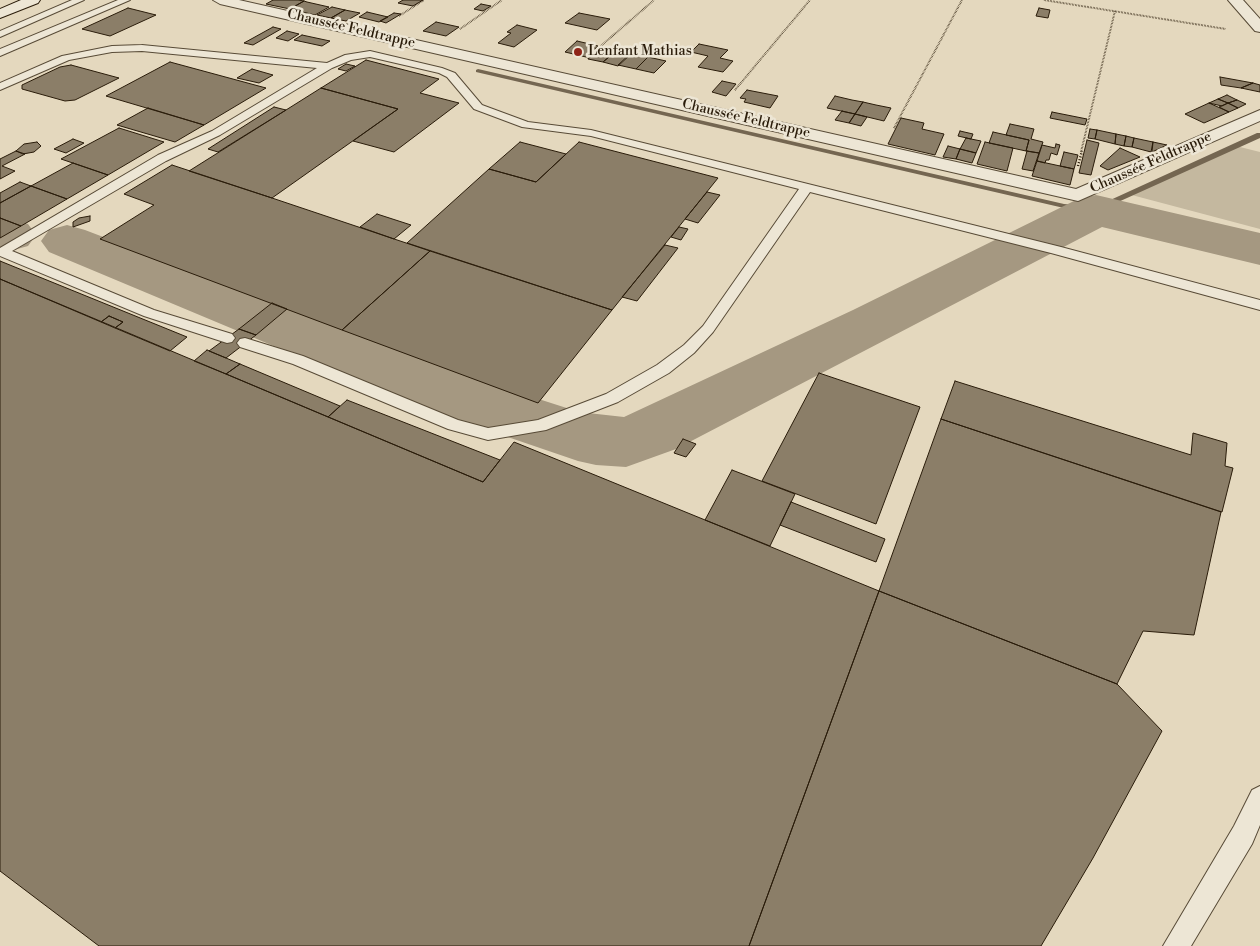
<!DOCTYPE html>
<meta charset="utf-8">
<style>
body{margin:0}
canvas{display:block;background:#e4d8be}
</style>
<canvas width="1260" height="946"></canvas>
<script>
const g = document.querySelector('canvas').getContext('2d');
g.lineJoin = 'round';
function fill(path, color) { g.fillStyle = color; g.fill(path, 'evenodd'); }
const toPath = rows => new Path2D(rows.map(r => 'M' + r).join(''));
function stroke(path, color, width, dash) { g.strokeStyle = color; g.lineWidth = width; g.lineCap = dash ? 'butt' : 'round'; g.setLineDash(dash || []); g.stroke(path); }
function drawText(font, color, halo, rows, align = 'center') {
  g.font = font + ' "Libre Bodoni",serif'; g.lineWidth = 5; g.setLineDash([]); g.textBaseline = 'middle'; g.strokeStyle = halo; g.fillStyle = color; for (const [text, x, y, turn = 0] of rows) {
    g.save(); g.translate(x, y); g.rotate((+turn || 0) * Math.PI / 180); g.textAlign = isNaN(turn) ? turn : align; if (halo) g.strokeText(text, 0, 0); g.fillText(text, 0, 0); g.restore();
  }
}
fill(toPath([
 [1236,146,1260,152,1260,229,1128,194]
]), '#c4b89f');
fill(toPath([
 [478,69,1064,204,1095,207,1257,133,1260,133,1260,138,1096,212,1064,208,476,72,476,70,478,69]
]), '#746651');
fill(toPath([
 [1096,195,1260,233,1260,265,1102,227,676,449,626,467,596,465,578,461,417,406,49,252,41,241,49,230,67,225,85,230,461,374,579,412,624,417,853,310,1078,199,1096,195],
 [0,216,28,224,36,235,28,246,10,251,0,248,0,216]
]), '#a59881');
const building = toPath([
 [273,0,298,0,304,1,290,9,266,4,273,0],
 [403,0,423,0,413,6,398,3,403,0],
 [304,1,307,2,329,7,315,15,290,9,304,1],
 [481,4,491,6,483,11,474,9,481,4],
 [332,7,345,10,331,18,317,15,332,7],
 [128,8,156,15,110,36,82,29,128,8],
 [1039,8,1050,10,1048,18,1036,16,1039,8],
 [345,10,360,13,346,21,331,18,345,10],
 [367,12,388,17,379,22,359,17,367,12],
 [394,13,401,14,386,23,380,21,394,13],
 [579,13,610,19,597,30,565,23,579,13],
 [436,22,459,27,446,36,423,31,436,22],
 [517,25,537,30,514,47,498,43,511,33,507,32,517,25],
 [273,27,281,29,253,45,244,43,273,27],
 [287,31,299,34,288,41,276,38,287,31],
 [302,35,330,41,322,46,294,40,302,35],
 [577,41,598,46,586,57,565,52,577,41],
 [699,44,728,50,720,58,733,61,723,72,698,67,708,56,691,52,699,44],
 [601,48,616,51,603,62,588,59,601,48],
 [616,51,631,54,618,66,603,62,616,51],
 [631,53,648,57,636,69,618,65,631,53],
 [648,57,666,61,654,73,636,69,648,57],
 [366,60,439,79,420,93,459,103,394,152,353,141,398,109,321,88,366,60],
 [170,62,266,88,204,125,106,96,170,62],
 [346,64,355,66,346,71,338,69,346,64],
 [71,65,119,78,75,100,65,101,22,89,22,85,60,67,71,65],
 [252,69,273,75,259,83,237,78,252,69],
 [1220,77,1253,83,1241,88,1221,85,1220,77],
 [722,81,736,84,726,96,712,92,722,81],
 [1253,83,1260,85,1260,92,1241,88,1253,83],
 [321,88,398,109,272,198,189,171,321,88],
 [747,90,778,96,770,108,744,102,746,99,740,98,747,90],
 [1227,95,1237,100,1228,103,1218,99,1227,95],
 [835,96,852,100,863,102,855,114,827,108,835,96],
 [1218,99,1228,103,1222,106,1209,103,1218,99],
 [1237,100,1246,104,1238,108,1228,103,1237,100],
 [863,102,876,105,891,108,884,121,855,114,863,102],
 [1209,103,1229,112,1204,123,1185,114,1209,103],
 [1228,103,1238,108,1229,112,1219,107,1228,103],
 [274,107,286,110,218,152,208,149,274,107],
 [148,108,204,125,175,142,117,125,148,108],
 [842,111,855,114,849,123,835,120,842,111],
 [1052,112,1087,119,1085,125,1050,118,1052,112],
 [855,114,867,117,861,126,849,123,855,114],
 [901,118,924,123,922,129,944,134,935,155,888,144,901,118],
 [1010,124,1034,129,1031,139,1043,142,1039,153,1026,151,1029,140,1006,135,1010,124],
 [119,128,164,142,108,175,61,159,119,128],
 [1090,129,1097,130,1095,139,1088,138,1090,129],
 [1097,130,1116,134,1115,144,1095,139,1097,130],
 [960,131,973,134,971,139,958,136,960,131],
 [993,132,1029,140,1026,151,989,143,993,132],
 [1116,134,1126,136,1124,146,1115,144,1116,134],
 [1126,136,1134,138,1132,147,1124,146,1126,136],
 [966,138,981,141,976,153,960,149,966,138],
 [1134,138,1153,142,1151,152,1132,147,1134,138],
 [73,139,84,143,66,153,54,149,73,139],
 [1087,140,1099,143,1091,175,1079,173,1087,140],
 [37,142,41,146,34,152,23,154,16,151,24,144,37,142],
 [520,142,566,154,536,182,489,169,520,142],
 [579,142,718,178,612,310,407,243,489,169,536,182,579,142],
 [985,142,1013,148,1007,171,977,164,985,142],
 [1153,142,1167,145,1152,152,1153,142],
 [1056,144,1060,145,1057,155,1051,153,1049,160,1046,160,1045,163,1037,161,1042,145,1055,148,1056,144],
 [948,146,960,149,956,159,943,157,948,146],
 [1120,148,1140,157,1108,170,1100,166,1120,148],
 [960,149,976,153,972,163,956,159,960,149],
 [16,151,25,154,2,166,15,171,0,179,0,159,16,151],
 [1027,151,1039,153,1033,171,1022,169,1027,151],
 [1064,152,1078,155,1074,169,1060,166,1064,152],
 [1037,161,1074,169,1070,185,1032,176,1037,161],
 [73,163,108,175,67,199,31,186,73,163],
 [172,165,272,198,430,251,342,330,100,239,154,205,124,194,172,165],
 [20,182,31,186,0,203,0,193,20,182],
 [31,186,67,199,21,226,0,218,0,203,31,186],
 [707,192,720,195,698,223,685,219,707,192],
 [377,214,411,225,394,239,360,227,377,214],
 [90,216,90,221,73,227,73,222,79,218,90,216],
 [0,218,21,226,0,238,0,218],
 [679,227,688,229,681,240,671,237,679,227],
 [665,245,678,248,637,301,622,297,665,245],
 [430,251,612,310,538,403,342,330,430,251],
 [0,261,187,337,170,351,115,328,123,322,109,316,101,322,0,279,0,261],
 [0,279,483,482,514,442,879,591,749,946,99,946,0,871,0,279],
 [272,303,287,309,256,335,239,329,272,303],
 [109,316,123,322,115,328,101,322,109,316],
 [239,329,256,335,226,358,209,351,239,329],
 [207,350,226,358,240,364,226,374,194,361,207,350],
 [240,364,340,406,328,417,226,374,240,364],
 [819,373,920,407,876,524,762,481,819,373],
 [955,381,1191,455,1193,433,1227,443,1225,466,1233,468,1222,512,941,419,955,381],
 [347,400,500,460,483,482,328,417,347,400],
 [941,419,1221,512,1194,635,1143,631,1117,684,879,591,941,419],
 [683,439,696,444,686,457,674,453,683,439],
 [732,470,795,494,770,546,705,520,732,470],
 [791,502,885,539,876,562,780,525,791,502],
 [879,591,1117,684,1162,731,1093,858,1041,946,749,946,879,591]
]);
fill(building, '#8b7e68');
stroke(building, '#2a1c0a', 1);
const lane = toPath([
 [72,0,84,0,0,37,0,31,72,0],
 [118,0,130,0,0,56,0,49,118,0],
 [142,45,327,63,345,55,370,51,442,68,455,73,482,105,528,122,591,130,1061,247,1260,300,1260,310,1051,253,810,192,713,332,694,353,669,373,618,402,546,430,488,440,448,429,293,364,240,347,237,343,240,339,245,338,303,356,458,420,488,428,538,420,606,394,657,365,684,345,703,326,799,189,591,136,522,127,474,109,447,77,439,73,370,57,351,60,332,68,220,135,166,161,12,251,154,310,232,334,235,338,232,342,227,343,144,316,0,256,0,248,158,155,212,131,317,68,142,51,112,52,69,60,0,90,0,83,62,56,112,46,142,45],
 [1260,786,1260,825,1252,844,1191,946,1163,946,1234,826,1252,790,1260,786]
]);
const street = toPath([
 [213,0,239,0,1076,189,1260,110,1260,121,1078,201,220,4,213,0],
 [1228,0,1243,0,1260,19,1260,32,1255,31,1228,0]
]);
const secondary = toPath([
 [21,0,40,0,38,3,0,18,0,9,21,0]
]);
stroke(lane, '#584b37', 2);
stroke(street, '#584b37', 2);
stroke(secondary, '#2a1c0a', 2);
stroke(toPath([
 [1044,0,1226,29],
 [399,16,424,0],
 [460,29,502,0],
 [587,58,654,0],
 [735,90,810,0],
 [894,128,962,0],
 [1081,152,1115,11]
]), '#2a1c0a', 2, [0.5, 1]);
stroke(toPath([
 [1078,166,1082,151]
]), '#2a1c0a', 2.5, [1, 2]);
fill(lane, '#ede6d5');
fill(street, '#ede6d5');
fill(secondary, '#ede6d5');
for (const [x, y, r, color] of [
 [578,52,5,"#8f2418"]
]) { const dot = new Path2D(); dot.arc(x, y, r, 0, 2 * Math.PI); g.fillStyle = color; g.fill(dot); stroke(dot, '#ede6d5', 2); }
drawText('14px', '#2a1c0a', '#ede6d5', [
 ["Chaussée Feldtrappe",351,29,13],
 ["Chaussée Feldtrappe",746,119,13],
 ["Chaussée Feldtrappe",1151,163,-24]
]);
drawText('14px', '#2a1c0a', '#ede6d5', [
 ["Lenfant Mathias",588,52]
], 'left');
</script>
